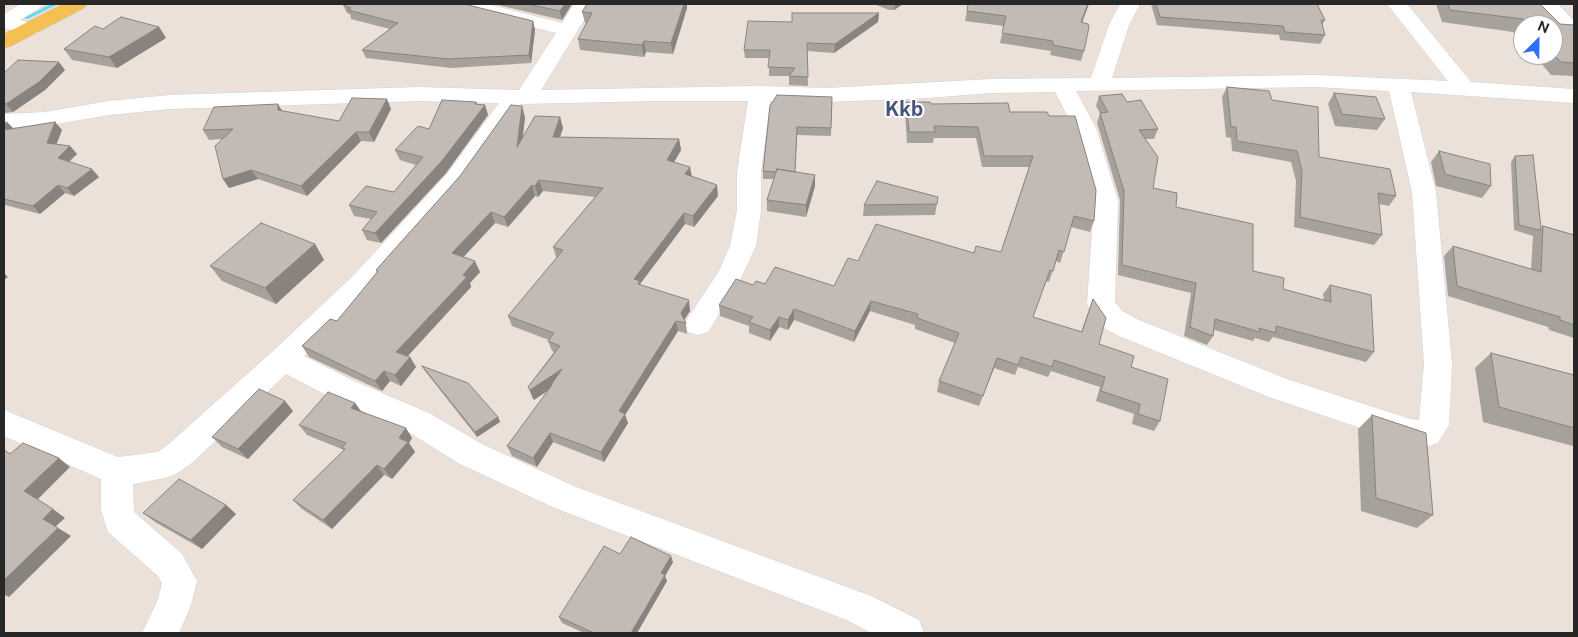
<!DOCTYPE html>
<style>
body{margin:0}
#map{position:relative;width:1578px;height:637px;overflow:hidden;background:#ebe1d8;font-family:"Public Sans",sans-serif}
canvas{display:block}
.frame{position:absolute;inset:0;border:5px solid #272727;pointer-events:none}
.north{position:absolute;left:1513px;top:15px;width:50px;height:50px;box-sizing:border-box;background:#fff;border:1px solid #a9a9a9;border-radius:50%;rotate:23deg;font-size:14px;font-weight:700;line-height:20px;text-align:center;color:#272727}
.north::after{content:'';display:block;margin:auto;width:18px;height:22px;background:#316bff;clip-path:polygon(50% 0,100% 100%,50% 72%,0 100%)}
</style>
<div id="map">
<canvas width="1578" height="637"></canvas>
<div class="frame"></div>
<div class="north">N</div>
</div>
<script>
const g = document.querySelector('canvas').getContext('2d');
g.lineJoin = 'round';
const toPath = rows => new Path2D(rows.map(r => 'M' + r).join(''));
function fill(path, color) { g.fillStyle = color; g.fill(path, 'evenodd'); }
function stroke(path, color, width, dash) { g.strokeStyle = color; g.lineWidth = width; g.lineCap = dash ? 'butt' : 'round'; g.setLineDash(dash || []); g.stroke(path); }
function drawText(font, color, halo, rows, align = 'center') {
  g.font = font + ' "Public Sans",sans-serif'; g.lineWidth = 4; g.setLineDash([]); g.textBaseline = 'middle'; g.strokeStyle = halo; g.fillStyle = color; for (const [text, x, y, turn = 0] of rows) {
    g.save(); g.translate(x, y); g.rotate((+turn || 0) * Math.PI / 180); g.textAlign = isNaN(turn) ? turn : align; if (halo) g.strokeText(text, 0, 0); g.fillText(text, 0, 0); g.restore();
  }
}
fill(toPath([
 [51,4,58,4,28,19,23,18,51,4]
]), '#66daf2');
const minor = toPath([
 [20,4,43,4,40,8,20,20,37,25,40,29,37,33,30,35,4,28,4,14,20,4],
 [455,4,487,4,562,23,574,4,594,4,541,90,760,86,827,88,991,79,1091,78,1109,25,1120,4,1140,4,1129,25,1112,78,1315,75,1448,81,1387,4,1407,4,1471,82,1574,89,1574,103,1411,92,1436,192,1452,364,1449,425,1438,443,1427,447,1410,445,1269,397,1119,336,1102,327,1087,304,1094,201,1074,128,1055,92,991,93,927,98,827,102,770,101,761,173,761,210,756,246,739,282,708,332,698,335,688,332,684,324,719,271,730,246,737,210,737,173,748,101,656,101,521,104,463,186,427,229,371,290,304,356,354,381,429,413,482,444,576,487,871,596,919,620,924,633,871,633,849,621,555,508,460,464,407,431,334,399,286,374,192,463,176,474,165,478,133,484,134,512,182,554,197,581,191,605,179,633,142,633,158,600,162,583,158,576,108,532,101,510,101,479,4,436,4,410,118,457,158,452,170,443,273,351,353,276,447,174,499,103,419,101,169,109,109,115,45,126,4,128,4,114,45,112,109,101,169,95,419,87,519,90,556,33,458,8,455,4],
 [1315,87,1389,91,1412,192,1424,364,1419,420,1410,419,1287,379,1139,320,1122,311,1115,302,1118,201,1096,128,1076,91,1315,87],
 [1538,4,1558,4,1574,21,1574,39,1567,37,1538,4]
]);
const primary = toPath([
 [63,4,87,4,84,8,11,46,4,48,4,34,63,4]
]);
stroke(minor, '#cdd3e1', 1);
stroke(primary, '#c3c3c3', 1);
fill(minor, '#fff');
fill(primary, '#f5bf53');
fill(toPath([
 [494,4,572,4,562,20],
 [587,4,687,4,687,8,673,54,646,52,644,57,580,50,578,39,587,23,585,23,582,12],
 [874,4,903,4,894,10,889,10],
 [964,4,1089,4,1082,23,1084,51,1081,61,1050,55,1051,51,1000,43,1004,26,965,21,968,5],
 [1151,4,1317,4,1325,20,1322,25,1325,35,1320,44,1280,40,1279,35,1157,25],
 [1434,4,1540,4,1560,24,1574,25,1574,76,1551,75,1534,55,1553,55,1553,25,1523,25,1523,43,1513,32,1442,22,1436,4],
 [343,5,533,21,535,30,531,63,451,68,366,58,362,50,390,29,351,19,350,14,347,13],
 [879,13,878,22,834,53,807,51,808,86,789,85,789,76,769,76,769,58,745,58,744,50,792,22],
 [159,27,166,38,117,68,72,60,64,49,103,29],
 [65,70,45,90,13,112,4,113,4,73],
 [1227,87,1272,100,1319,157,1396,196,1389,206,1379,204,1382,235,1374,245,1294,227,1296,181,1291,162,1232,151,1231,138,1226,137,1222,97],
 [1334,93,1385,119,1377,130,1335,126,1328,104],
 [1099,96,1127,102,1158,129,1154,139,1146,139,1153,188,1253,271,1283,289,1324,300,1323,294,1330,285,1374,352,1366,362,1273,337,1269,342,1255,338,1253,341,1214,330,1213,336,1207,345,1184,336,1191,293,1118,275,1120,200,1097,123,1100,113,1096,106],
 [832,97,831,136,797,135,795,172,815,175,815,186,806,217,767,211,767,200,774,179,763,179,763,171,770,106],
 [476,102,477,104,485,105,488,115,446,173,381,243,367,240,362,230,371,219,354,216,349,205,394,192,416,165,400,160,395,150],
 [906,102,1010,112,1094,221,1090,232,1071,227,1060,263,1056,261,1049,282,1046,281,1033,317,1081,332,1093,299,1099,344,1131,367,1160,421,1154,431,1132,424,1134,414,1096,401,1100,387,1051,371,1048,377,1018,367,1015,375,994,368,979,406,937,392,939,381,955,343,915,329,915,325,870,311,854,342,794,320,788,330,779,327,770,341,749,333,749,326,720,316,719,305,753,285,765,284,834,286,858,261,974,253,1001,252,1029,167,982,167,976,138,934,138,933,143,907,143,905,113],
 [391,109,374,142,361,141,307,196,258,179,229,188,223,179,222,139,209,140,203,130,282,111,339,121],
 [525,117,523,137,560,117,563,128,560,137,679,139,681,150,674,162,692,177,718,196,694,227,685,224,640,284,641,285,690,311,684,320,686,323,687,334,678,331,625,415,628,423,604,462,553,442,537,467,512,456,507,446,549,389,534,400,532,397,528,387,554,352,552,351,548,341,549,340,512,326,508,316,557,258,556,257,553,247,595,197,543,191,538,197,535,196,508,227,495,223,463,257,480,272,470,283,471,287,408,356,410,357,416,367,401,386,390,381,382,391,309,357,302,346,337,321,377,273,376,270],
 [4,121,7,122,13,129,55,122,62,130,56,144,70,146,77,154,69,162,99,177,74,196,65,193,40,214,5,205,4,206],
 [1439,151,1491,186,1482,198,1436,186,1431,162],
 [1515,156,1541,228,1543,226,1574,235,1574,338,1549,330,1548,327,1448,296,1444,256,1453,246,1531,270,1533,236,1514,230,1511,162],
 [938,197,935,215,863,216,864,205],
 [315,244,324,260,276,304,222,281,210,266],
 [1491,353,1574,375,1574,445,1573,446,1483,422,1475,368],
 [422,366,498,417,500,422,477,437,425,371],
 [355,403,361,411,412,438,409,443,415,452,392,479,384,475,332,529,302,509,293,500,344,450,307,435,299,425],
 [293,411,248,459,222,447,212,437],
 [1372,415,1433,515,1417,528,1361,511,1358,429],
 [226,505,236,514,202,549,155,522,143,513],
 [620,554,673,562,665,576,667,581,637,633,584,633,562,623,559,617]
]), '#a7a19c');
fill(toPath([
 [565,4,572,4,562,20,560,11],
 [684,4,687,4,687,8,673,54,671,43],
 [895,4,903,4,894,10],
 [1088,4,1089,4,1078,32,1081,22],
 [879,13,878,22,834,53,835,44],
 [533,21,535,30,531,63,529,55],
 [159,27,166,38,117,68,109,57],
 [644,41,646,52,644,57,642,45],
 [59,62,65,70,45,90,13,112,6,104],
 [387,99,391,109,374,142,369,132],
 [476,102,479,112,485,105,488,115,446,173,381,243,375,233,475,104],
 [278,104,284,114,278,110],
 [522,106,525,117,520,158,517,147],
 [560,117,563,128,556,148,553,137],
 [7,122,14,129,4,136,4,126],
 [55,122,62,130,54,151,47,143],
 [356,132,361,141,307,196,301,186],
 [679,139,681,150,669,171,667,160],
 [70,146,77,154,64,166,58,158],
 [690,167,692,177,685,174],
 [92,169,99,177,74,196,67,188],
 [251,170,258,179,229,188,223,179],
 [815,175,815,186,806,217,806,205],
 [539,180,543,191,538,197,535,186],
 [58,185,65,193,40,214,33,206],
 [532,185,535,196,508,227,504,217],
 [717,185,718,196,694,227,693,216],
 [491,212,495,223,457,264,452,253],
 [684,213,685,224,640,284,642,292,634,279],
 [315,244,324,260,276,304,265,288],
 [475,261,480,272,470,283,471,287,402,362,396,352],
 [4,273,8,277,4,280],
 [689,300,690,311,682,323,681,313],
 [871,301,870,311,854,342,855,331],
 [794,309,794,320,788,330,788,320],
 [779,317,779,327,770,341,770,330],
 [676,321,678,331,625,415,628,423,604,462,601,452,619,411],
 [410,357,416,367,401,386,395,375],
 [997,358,994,368,979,406,983,396],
 [562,369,552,385,551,385,552,388,534,400,530,390],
 [384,371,390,381,382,391,375,381],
 [285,401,293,411,248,459,238,449],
 [355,403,362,413,351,408],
 [498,417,500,422,477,437,475,432],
 [406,428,412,438,409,443,415,452,392,479,384,469,399,438],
 [550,433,553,442,537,467,533,458],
 [59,458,70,467,37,500,24,491],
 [377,465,384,475,332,529,323,520],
 [226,505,236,514,202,549,191,540],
 [53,509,65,518,55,527,43,519],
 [58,528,71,536,9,597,5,595,4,596,4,580],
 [671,556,673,562,665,576,667,581,637,633,631,633,661,573]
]), '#88837f');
const building = toPath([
 [345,4,464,4,533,21,529,55,448,59,362,50,398,23,348,10,351,8,343,5,345,4],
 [527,4,565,4,560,11,527,4],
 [587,4,684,4,671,43,644,41,642,45,578,39,592,13,582,12,587,4],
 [968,4,1088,4,1081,22,1088,24,1089,27,1084,51,1053,45,1053,41,1002,33,1006,16,967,11,968,4],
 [1156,4,1317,4,1325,20,1321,20,1325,35,1285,32,1283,26,1160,17,1156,4],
 [1448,4,1540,4,1560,24,1574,25,1574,63,1561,62,1553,54,1553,25,1528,25,1523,19,1450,10,1448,4],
 [792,13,879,13,835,44,807,43,808,77,789,76,795,68,768,67,770,50,744,50,748,21,792,22,792,13],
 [121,17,159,27,109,57,64,49,95,26,103,29,121,17],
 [18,60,59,62,39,82,6,104,4,104,4,73,18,60],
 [1227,87,1269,91,1272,100,1318,107,1319,157,1390,169,1396,196,1378,193,1382,235,1300,217,1302,171,1297,151,1237,141,1236,127,1231,127,1227,87],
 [1334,93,1376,97,1385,119,1342,114,1334,93],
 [1122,94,1127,102,1141,100,1158,129,1139,130,1158,157,1153,188,1177,193,1176,207,1253,224,1253,271,1284,278,1283,289,1331,302,1330,285,1371,295,1374,352,1276,326,1276,333,1259,328,1260,332,1215,319,1213,336,1190,327,1196,283,1122,265,1124,191,1100,113,1108,112,1099,96,1122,94],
 [777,95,832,97,831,128,797,127,795,172,777,169,776,172,763,171,770,106,777,95],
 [352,98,387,99,369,132,356,132,301,186,251,170,223,179,215,146,233,129,203,130,214,107,278,104,278,110,339,121,352,98],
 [442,100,476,102,475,104,485,105,441,162,375,233,362,230,377,212,349,205,366,186,394,192,423,157,395,150,418,126,429,129,442,100],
 [906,102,930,102,931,104,1008,103,1010,112,1047,112,1049,116,1075,116,1096,190,1094,221,1074,216,1064,252,1059,250,1053,271,1050,270,1033,317,1082,332,1093,299,1106,318,1099,344,1134,356,1131,367,1168,379,1160,421,1138,414,1140,404,1101,391,1105,377,1054,360,1052,367,1021,357,1018,365,997,358,983,396,939,381,959,333,917,318,918,314,871,301,855,331,794,309,788,320,779,317,770,330,749,322,753,317,719,305,736,279,753,285,756,281,765,284,775,267,834,286,848,258,858,261,876,224,974,253,976,246,1001,252,1033,156,984,156,978,127,934,126,935,132,909,132,906,102],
 [511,105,522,106,517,147,535,116,560,117,553,137,679,139,667,160,690,167,685,174,717,185,693,216,684,213,634,279,640,281,638,284,689,300,681,313,686,323,676,321,619,411,625,414,601,452,550,433,533,458,507,446,552,385,551,385,562,369,530,390,528,387,560,346,548,341,554,333,508,316,563,250,553,247,603,188,539,180,535,186,532,185,504,217,491,212,452,253,475,261,463,275,467,277,396,352,410,357,395,375,384,371,375,381,302,346,330,319,337,321,378,271,376,270,460,176,511,105],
 [55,122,47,143,70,146,58,158,92,169,67,188,58,185,33,206,4,199,4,130,55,122],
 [1439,151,1490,164,1491,186,1445,174,1439,151],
 [1533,155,1541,228,1539,230,1519,225,1515,156,1533,155],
 [777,169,815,175,806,205,767,200,777,169],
 [877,181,938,197,937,204,864,205,877,181],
 [261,223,315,244,265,288,210,266,261,223],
 [1543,226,1574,235,1574,325,1560,320,1560,317,1457,286,1453,246,1541,272,1543,226],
 [1491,353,1574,375,1574,428,1499,407,1491,353],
 [422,366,468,383,498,417,475,432,422,366],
 [259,389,285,401,238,449,212,437,259,389],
 [328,392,355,403,351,408,406,428,399,438,408,442,384,469,377,465,323,520,293,500,345,449,342,448,346,443,299,425,328,392],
 [1372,415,1426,433,1433,515,1376,498,1372,415],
 [23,443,59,458,24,491,53,509,43,519,58,528,4,580,4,450,10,454,23,443],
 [179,479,226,505,191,540,143,513,179,479],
 [631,537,671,556,661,573,665,575,631,633,594,633,559,617,604,546,620,554,631,537]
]);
fill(building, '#c2bbb5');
stroke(building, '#88837f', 1);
drawText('bold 20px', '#475479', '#fff', [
 ["Kkb",904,110]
]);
</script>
